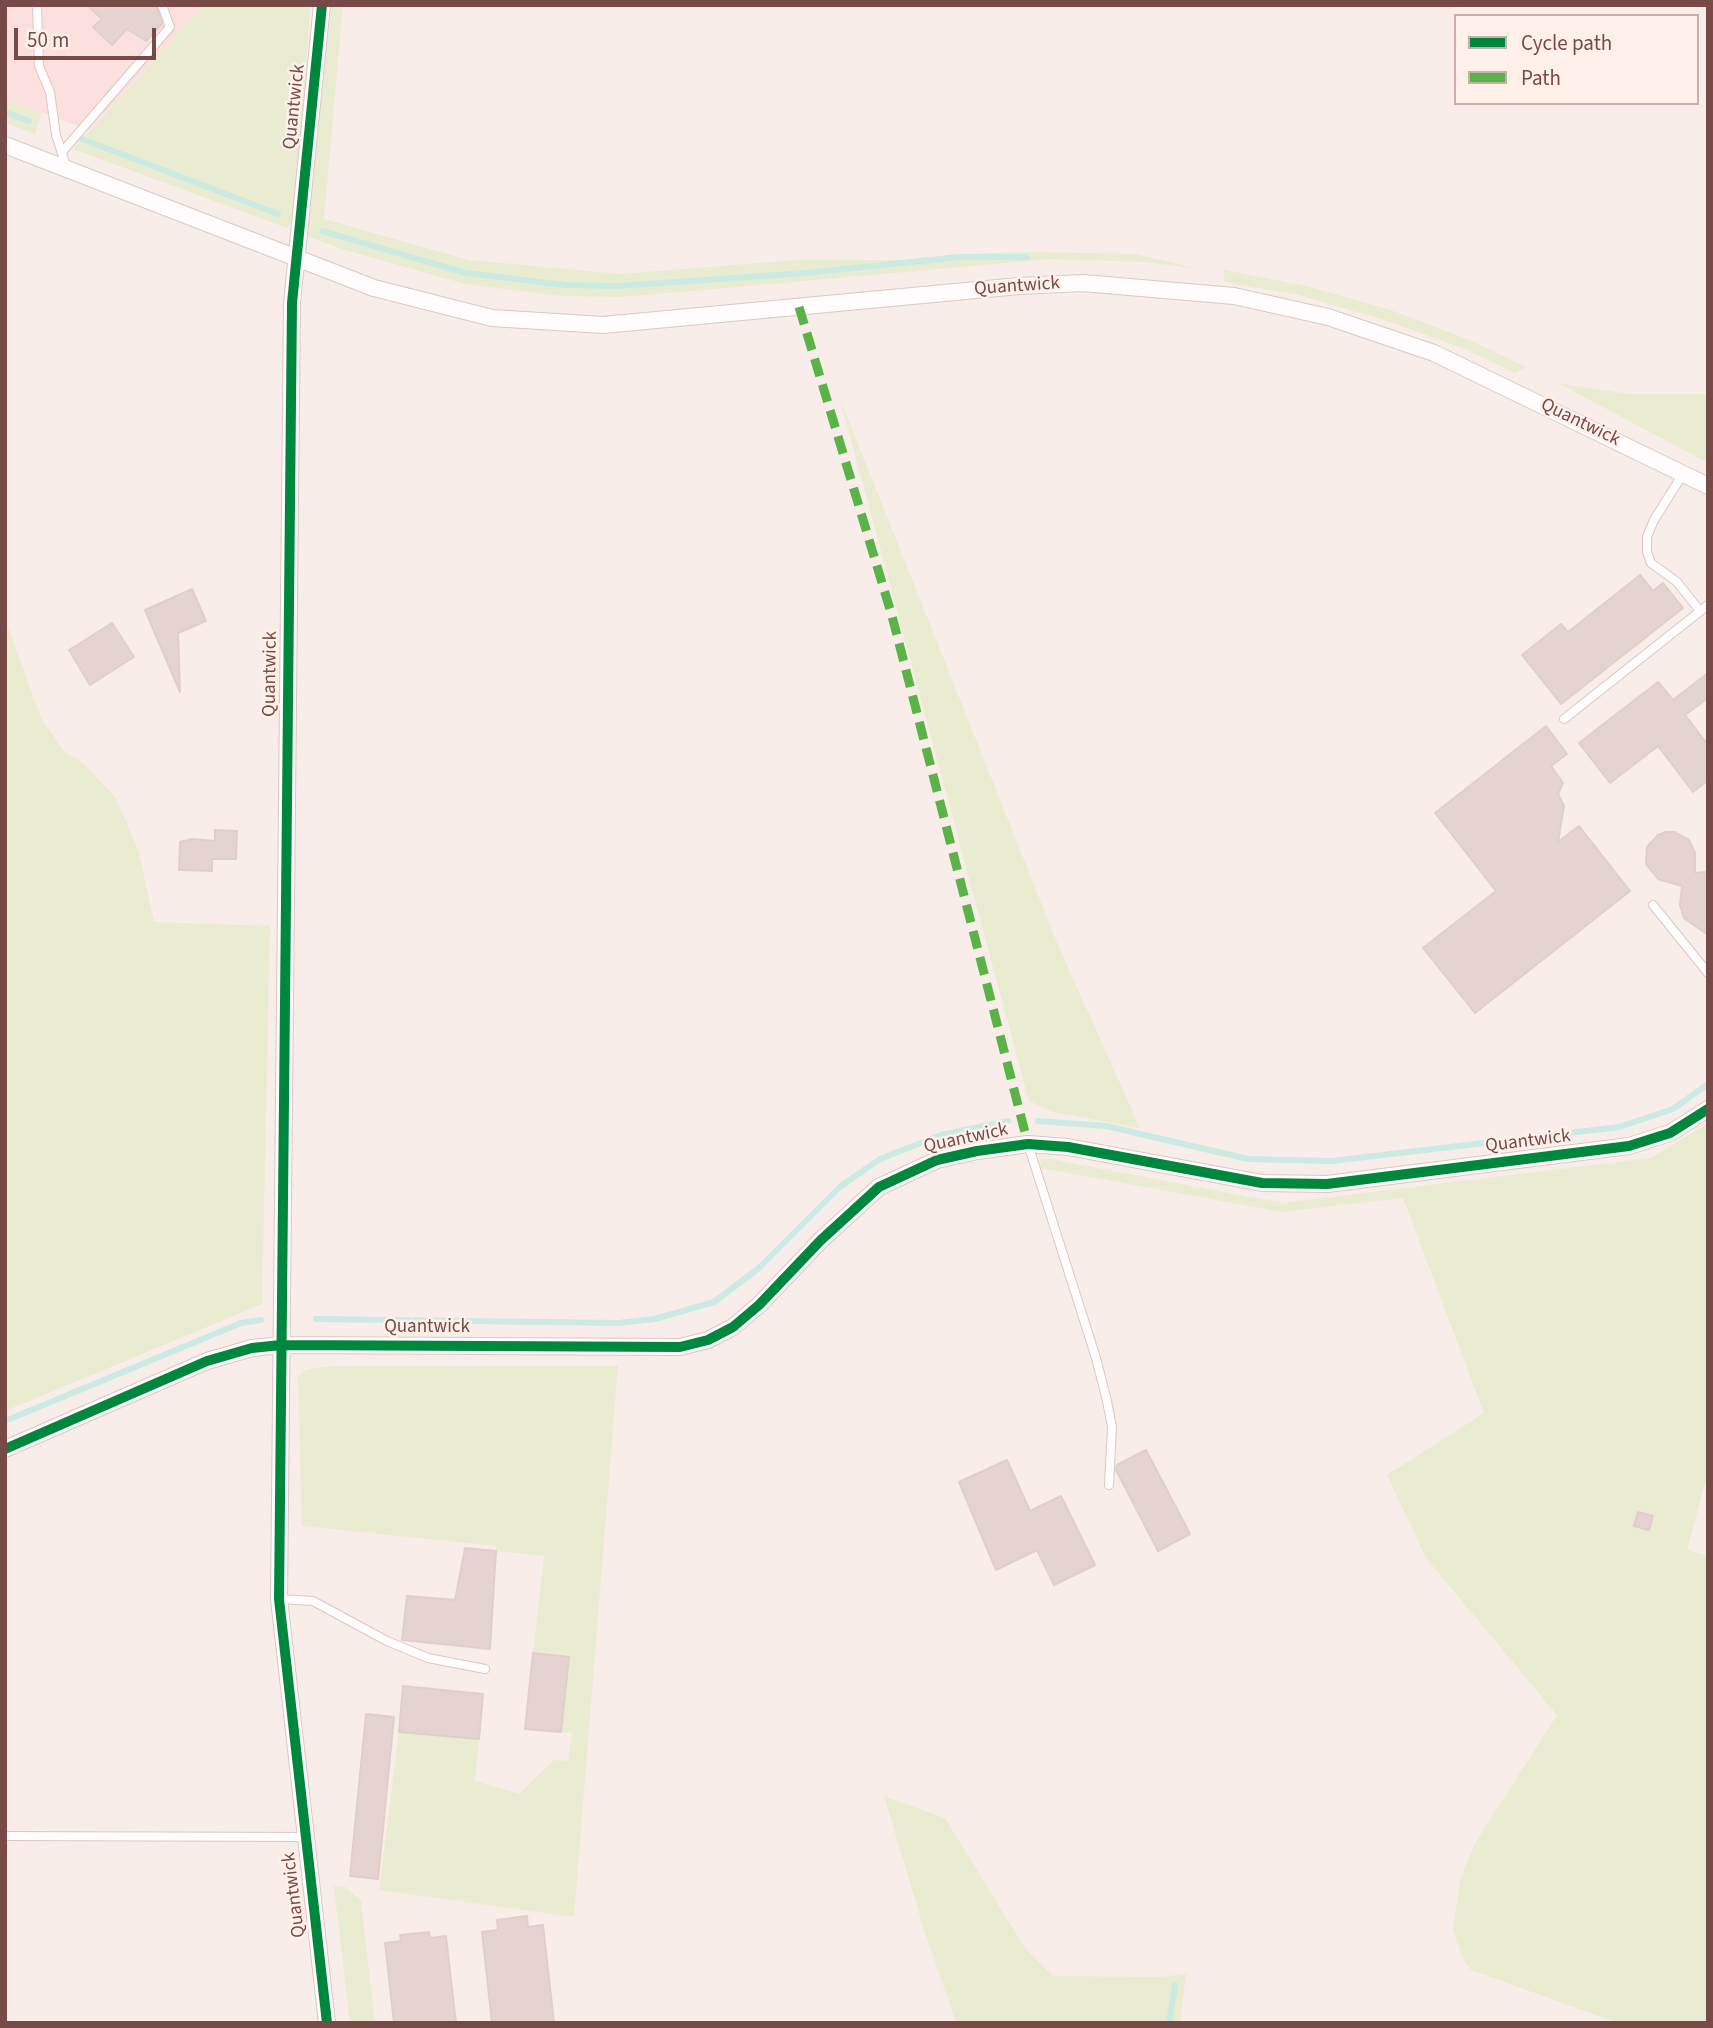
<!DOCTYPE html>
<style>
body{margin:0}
#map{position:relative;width:1713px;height:2028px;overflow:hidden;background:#f8ede8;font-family:"Source Sans 3",sans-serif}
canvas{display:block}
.frame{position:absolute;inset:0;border:7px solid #774a47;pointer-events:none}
.legend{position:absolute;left:1454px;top:14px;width:245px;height:91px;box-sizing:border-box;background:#fff1ea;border:2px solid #c9aea9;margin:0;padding:9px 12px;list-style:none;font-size:21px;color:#774a47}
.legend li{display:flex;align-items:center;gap:14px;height:35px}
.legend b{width:35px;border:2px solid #c9aea9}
.scale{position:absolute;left:14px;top:28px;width:142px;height:32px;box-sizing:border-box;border:4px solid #774a47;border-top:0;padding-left:9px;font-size:21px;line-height:24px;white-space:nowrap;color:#774a47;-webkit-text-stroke:5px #fff1ea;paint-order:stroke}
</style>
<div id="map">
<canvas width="1713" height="2028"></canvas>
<div class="frame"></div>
<ul class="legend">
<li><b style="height:9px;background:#00873e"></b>Cycle path</li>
<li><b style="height:9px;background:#5ab347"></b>Path</li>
</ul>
<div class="scale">50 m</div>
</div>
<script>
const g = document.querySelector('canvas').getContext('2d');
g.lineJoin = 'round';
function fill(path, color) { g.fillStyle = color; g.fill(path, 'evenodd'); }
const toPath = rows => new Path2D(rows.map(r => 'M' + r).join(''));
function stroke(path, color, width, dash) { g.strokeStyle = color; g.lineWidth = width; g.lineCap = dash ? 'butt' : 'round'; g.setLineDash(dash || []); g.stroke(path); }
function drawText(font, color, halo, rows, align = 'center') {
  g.font = font + ' "Source Sans 3",sans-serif'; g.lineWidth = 5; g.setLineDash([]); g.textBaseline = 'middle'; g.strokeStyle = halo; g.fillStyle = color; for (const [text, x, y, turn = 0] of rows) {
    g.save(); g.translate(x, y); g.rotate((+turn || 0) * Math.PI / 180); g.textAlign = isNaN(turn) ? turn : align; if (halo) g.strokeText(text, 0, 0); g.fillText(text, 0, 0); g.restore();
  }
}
fill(toPath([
 [5,5,204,5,89,130,5,99]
]), '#fce0de');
fill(toPath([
 [204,5,310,5,298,209,287,228,73,149],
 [332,5,343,5,324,219,469,260,621,274,796,260,907,260,960,254,1027,252,1136,254,1194,268,1142,262,1050,259,693,291,619,297,561,296,465,284,342,249,307,236,306,229],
 [5,99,42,113,35,134,5,123],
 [1224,270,1302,285,1388,309,1470,340,1526,367,1515,373,1465,349,1381,319,1298,295,1224,282],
 [1558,383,1628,394,1708,394,1708,463],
 [840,399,1058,945,1140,1128,1053,1112,1029,1101],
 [5,619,41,718,63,750,85,765,116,798,139,852,154,922,270,926,262,1304,5,1411],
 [1708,1123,1708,1472,1687,1550,1708,1556,1708,2023,1618,2023,1471,1970,1462,1958,1453,1930,1460,1880,1475,1843,1557,1715,1426,1558,1387,1475,1484,1413,1403,1198,1282,1212,1041,1168,1040,1160,1050,1159,1282,1203,1651,1158],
 [333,1366,618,1366,574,1917,379,1890,399,1732,479,1739,475,1781,519,1794,554,1760,568,1761,572,1733,561,1732,569,1657,533,1653,544,1556,496,1551,496,1546,302,1526,298,1377,307,1369],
 [884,1796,945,1818,1025,1948,1053,1976,1160,1977,1186,1974,1180,2023,956,2023,923,1926],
 [334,1886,346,1887,361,1901,375,2023,350,2023]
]), '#eaecd2');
stroke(toPath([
 [5,112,29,121],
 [82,139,278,214],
 [322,231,466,273,565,285,618,286,806,273,959,257,1027,257],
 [1038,1121,1106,1126,1248,1159,1332,1161,1619,1127,1673,1109,1708,1084],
 [316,1319,618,1323,655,1319,714,1302,759,1268,841,1186,880,1159,941,1135,1008,1121],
 [5,1421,241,1323,261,1320],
 [1169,2023,1175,1985]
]), '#caeae3', 6);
const building = toPath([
 [87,5,156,5,162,24,146,41,127,29,112,45,93,27,102,19,87,5],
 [1640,575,1653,591,1663,583,1683,608,1561,704,1522,655,1561,624,1568,632,1640,575],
 [192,589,206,621,178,633,180,692,145,610,192,589],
 [112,623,134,657,90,685,69,650,112,623],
 [1708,673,1708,698,1685,715,1708,745,1708,780,1693,792,1658,746,1610,783,1579,743,1658,682,1673,700,1708,673],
 [1546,726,1567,754,1551,766,1563,783,1558,794,1564,806,1558,842,1579,826,1630,891,1475,1013,1423,948,1496,891,1435,813,1546,726],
 [215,830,237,831,236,859,212,859,212,871,179,870,180,842,192,839,215,841,215,830],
 [1666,832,1674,832,1689,840,1695,853,1695,873,1708,872,1708,935,1684,918,1680,905,1682,886,1658,879,1646,864,1647,847,1658,835,1666,832],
 [1146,1450,1190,1534,1158,1551,1116,1470,1117,1465,1146,1450],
 [1007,1460,1030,1511,1061,1496,1095,1565,1054,1585,1037,1550,996,1570,959,1482,1007,1460],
 [1638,1512,1653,1516,1649,1530,1634,1526,1638,1512],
 [465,1548,496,1551,490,1649,402,1640,407,1596,455,1600,465,1548],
 [533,1653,569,1657,561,1732,525,1729,533,1653],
 [403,1686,483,1694,479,1739,399,1732,403,1686],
 [366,1714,394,1717,378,1879,350,1876,366,1714],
 [527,1916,528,1927,543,1925,554,2023,492,2023,482,1932,498,1930,497,1920,527,1916],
 [429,1932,430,1938,446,1936,456,2023,394,2023,385,1943,401,1941,400,1935,429,1932]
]);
fill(building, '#e4d3d0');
stroke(building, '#e1ceca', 2);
const lane = toPath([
 [37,5,39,66,50,92,56,135,67,169],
 [62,152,170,27,162,5],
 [1683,474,1654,520,1647,537,1647,552,1651,563,1677,582,1700,611],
 [1564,719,1708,605],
 [1653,905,1708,973],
 [1028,1144,1096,1358,1107,1401,1112,1427,1109,1485],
 [279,1599,313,1601,387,1641,428,1658,485,1669],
 [5,1836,306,1837]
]);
const street = toPath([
 [322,5,292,303,279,1599,327,2023],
 [5,145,374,288,492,318,603,325,1019,286,1083,283,1234,296,1328,317,1434,353,1708,486],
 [5,1449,207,1361,252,1348,281,1345,680,1347,708,1340,733,1327,759,1305,821,1240,879,1187,937,1160,977,1151,1028,1144,1068,1147,1262,1183,1327,1184,1629,1146,1670,1133,1708,1109]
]);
stroke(lane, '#d9c9c6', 10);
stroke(street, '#d9c9c6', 18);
stroke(lane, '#fefcfc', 8);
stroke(street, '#fefcfc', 16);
stroke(toPath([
 [799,307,892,616,1028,1144]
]), '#5ab347', 9, [18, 9]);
stroke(toPath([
 [322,5,292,303,279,1599,327,2023],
 [5,1449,207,1361,252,1348,281,1345,680,1347,708,1340,733,1327,759,1305,821,1240,879,1187,937,1160,977,1151,1028,1144,1068,1147,1262,1183,1327,1184,1629,1146,1670,1133,1708,1109]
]), '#00873e', 10);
drawText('19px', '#774a47', '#fff1ea', [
 ["Quantwick",295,107,-84],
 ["Quantwick",1017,287,-4],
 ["Quantwick",1580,423,26],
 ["Quantwick",271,674,-89],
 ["Quantwick",966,1139,-12],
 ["Quantwick",1528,1142,-7],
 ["Quantwick",427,1328],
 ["Quantwick",295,1895,-97]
]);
</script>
